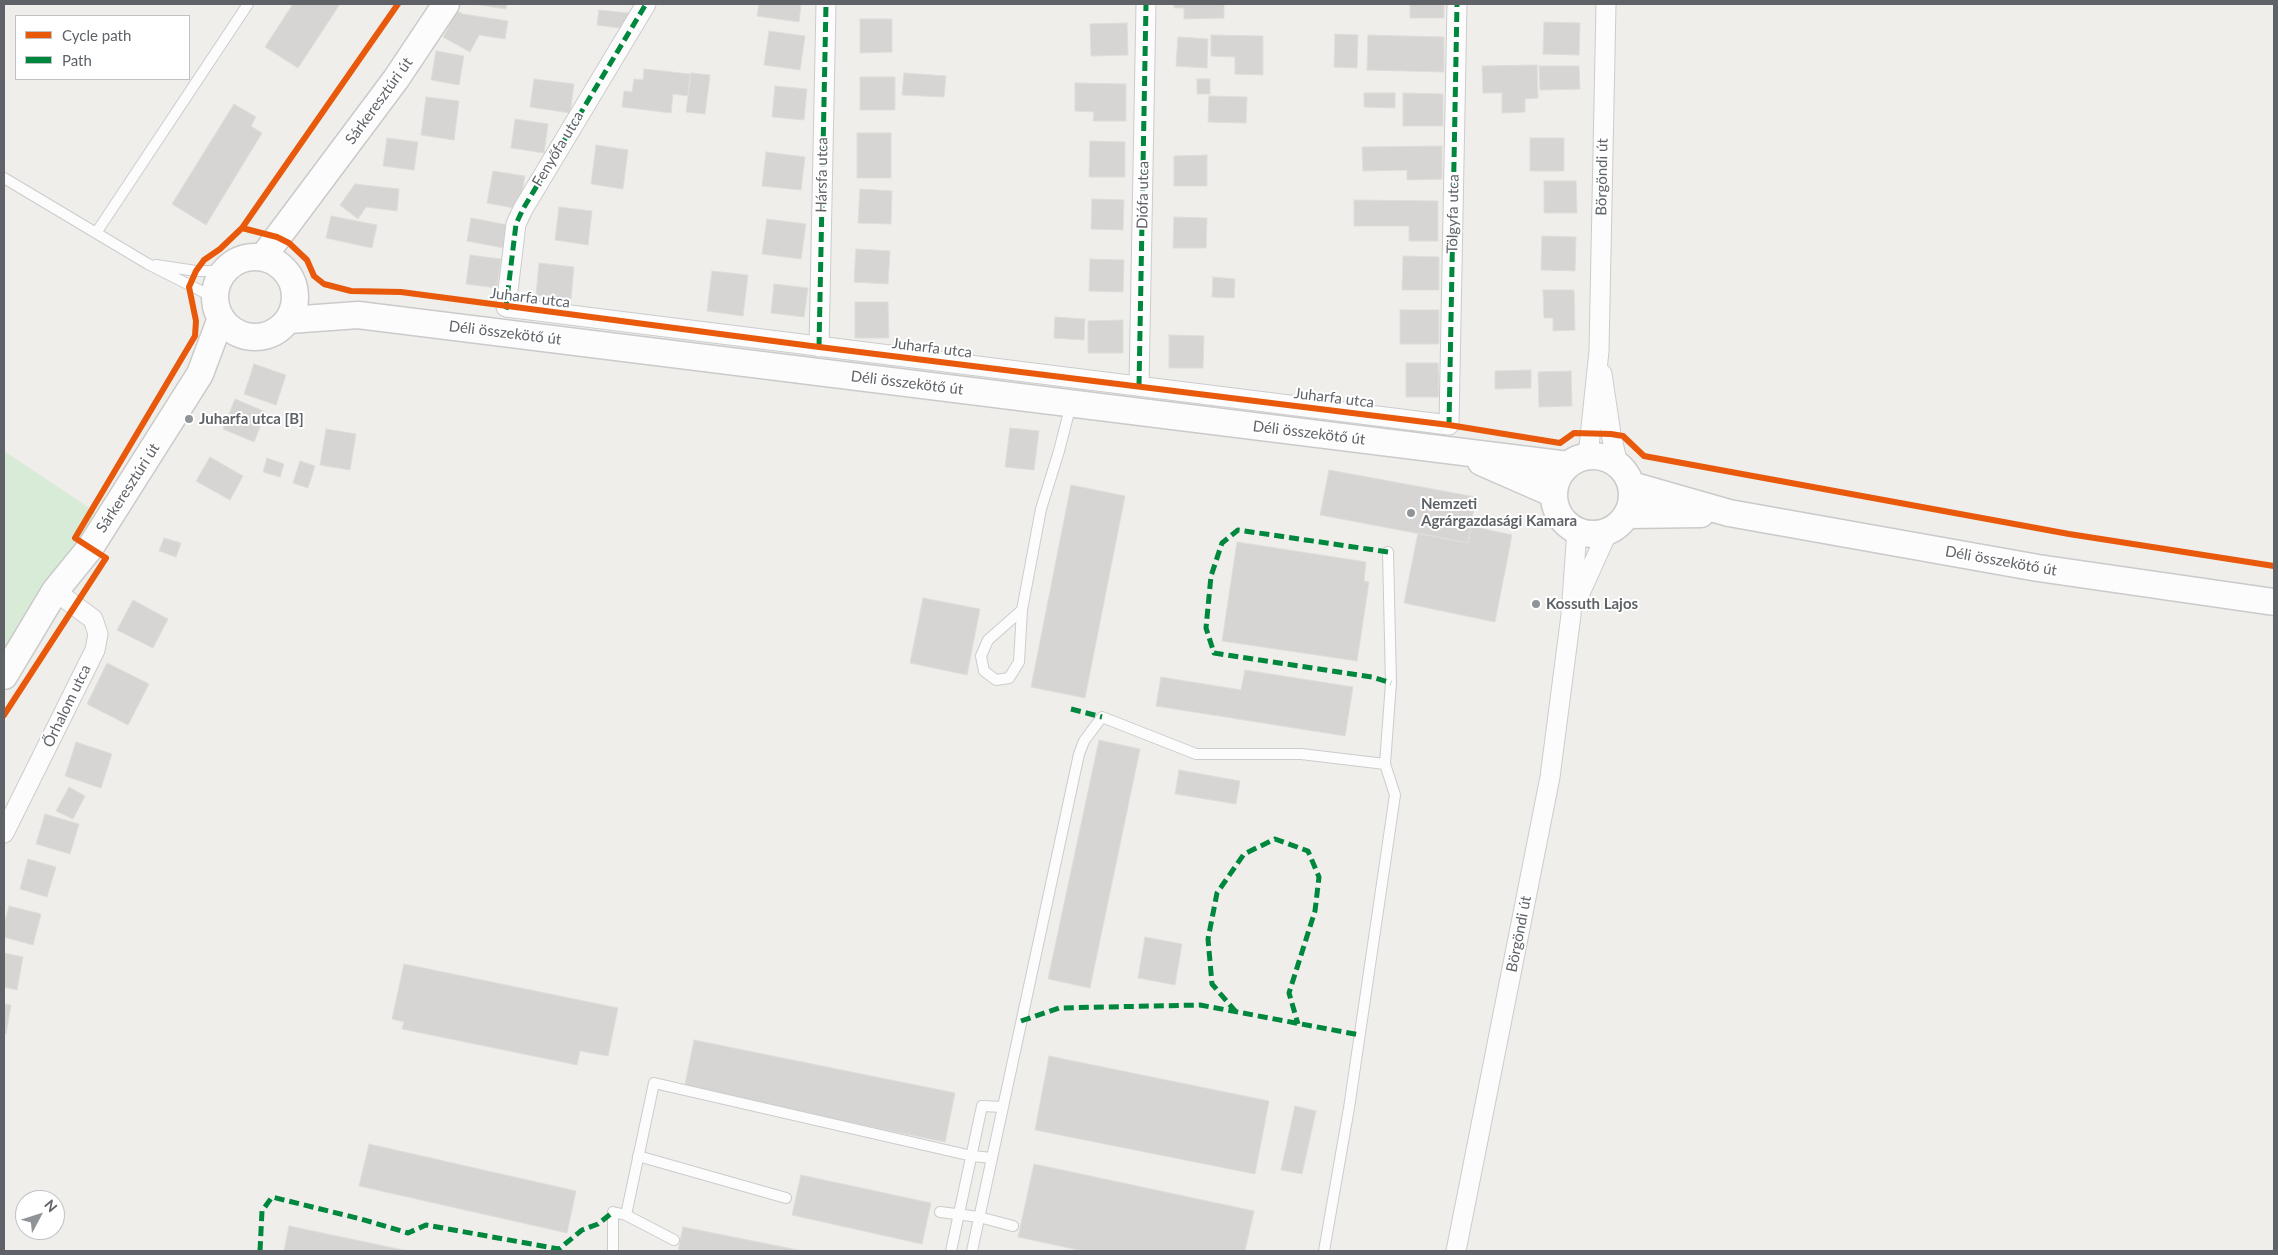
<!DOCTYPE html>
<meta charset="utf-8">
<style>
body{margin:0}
#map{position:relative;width:2278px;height:1255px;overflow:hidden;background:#efeeea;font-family:Lato,sans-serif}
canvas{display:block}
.frame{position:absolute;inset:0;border:5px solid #5f6368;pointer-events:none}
.legend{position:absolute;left:15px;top:15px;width:175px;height:65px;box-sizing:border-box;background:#fff;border:1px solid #bfc1c3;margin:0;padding:6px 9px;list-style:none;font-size:15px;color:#5f6368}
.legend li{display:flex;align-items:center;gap:10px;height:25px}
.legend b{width:25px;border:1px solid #bfc1c3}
.north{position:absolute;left:15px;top:1190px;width:50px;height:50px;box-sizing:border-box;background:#fff;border:1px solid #bfc1c3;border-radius:50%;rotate:50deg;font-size:14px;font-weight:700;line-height:20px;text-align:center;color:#5f6368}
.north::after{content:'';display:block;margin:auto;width:18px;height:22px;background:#919496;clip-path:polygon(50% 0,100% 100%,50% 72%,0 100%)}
</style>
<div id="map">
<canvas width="2278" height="1255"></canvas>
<div class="frame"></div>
<ul class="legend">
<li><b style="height:6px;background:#e8590c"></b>Cycle path</li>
<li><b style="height:6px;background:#00873e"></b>Path</li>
</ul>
<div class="north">N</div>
</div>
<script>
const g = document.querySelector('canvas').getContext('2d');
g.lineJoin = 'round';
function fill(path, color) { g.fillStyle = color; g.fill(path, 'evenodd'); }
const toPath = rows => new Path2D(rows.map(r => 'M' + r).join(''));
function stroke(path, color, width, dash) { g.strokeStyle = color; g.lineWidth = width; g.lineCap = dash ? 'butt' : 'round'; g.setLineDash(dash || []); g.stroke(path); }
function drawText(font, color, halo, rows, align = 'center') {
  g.font = font + ' Lato,sans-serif'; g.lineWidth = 4; g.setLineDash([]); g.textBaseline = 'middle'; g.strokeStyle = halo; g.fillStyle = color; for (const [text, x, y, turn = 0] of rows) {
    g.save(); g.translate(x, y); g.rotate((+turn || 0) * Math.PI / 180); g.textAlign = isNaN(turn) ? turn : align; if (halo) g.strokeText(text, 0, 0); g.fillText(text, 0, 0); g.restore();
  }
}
fill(toPath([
 [4,451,106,519,4,676]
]), '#d8ebd6');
const building = toPath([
 [293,4,340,4,298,68,265,47,293,4],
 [473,4,507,4,506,9,473,4],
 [759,4,801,4,799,22,757,16,759,4],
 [1174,4,1224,4,1224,18,1184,19,1184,8,1174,8,1174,4],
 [1410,4,1444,4,1444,18,1410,18,1410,4],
 [599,10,629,13,627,29,597,25,599,10],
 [457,11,463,14,508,21,505,39,479,35,470,52,443,37,457,11],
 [860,19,892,19,892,52,860,53,860,19],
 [1544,22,1580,23,1579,55,1543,54,1544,22],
 [1127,23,1128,55,1091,56,1090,24,1127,23],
 [769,31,805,36,800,70,764,65,769,31],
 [1335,34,1358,35,1357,68,1334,67,1335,34],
 [1211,35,1263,36,1263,75,1235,74,1235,57,1211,56,1211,35],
 [1368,35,1444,37,1444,72,1367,70,1368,35],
 [1178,37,1208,39,1207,68,1176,66,1178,37],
 [436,51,464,56,459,85,431,80,436,51],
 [1537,65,1538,98,1525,99,1525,112,1502,113,1502,93,1483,93,1482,66,1537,65],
 [1539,66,1579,66,1580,89,1540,90,1539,66],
 [644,69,690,74,688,96,673,94,671,113,622,107,624,91,632,92,634,79,643,80,644,69],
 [691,73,710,75,705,114,686,112,691,73],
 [904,73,946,76,944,97,902,95,904,73],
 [860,77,895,77,895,110,860,110,860,77],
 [534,79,574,84,570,113,530,107,534,79],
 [1197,79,1210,79,1210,94,1197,94,1197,79],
 [1075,83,1126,84,1126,121,1093,121,1094,112,1075,111,1075,83],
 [775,86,807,89,804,120,772,117,775,86],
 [1364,93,1395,93,1395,108,1364,107,1364,93],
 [1403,93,1443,94,1443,126,1403,126,1403,93],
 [1209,96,1247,97,1246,123,1208,122,1209,96],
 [426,97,459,101,454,140,421,135,426,97],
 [234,104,256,117,251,126,262,133,206,225,172,204,234,104],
 [515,119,548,124,544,153,511,148,515,119],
 [857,133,891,133,891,178,857,178,857,133],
 [387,138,418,142,414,170,383,166,387,138],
 [1530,138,1564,138,1564,171,1530,171,1530,138],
 [1090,141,1125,142,1125,177,1089,177,1090,141],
 [596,145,628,150,623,189,591,184,596,145],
 [1442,146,1442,179,1407,180,1407,170,1363,171,1362,147,1442,146],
 [766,152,805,157,801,190,762,186,766,152],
 [1207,155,1207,186,1174,186,1174,156,1207,155],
 [493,171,525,176,519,209,487,203,493,171],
 [1544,181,1576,181,1577,213,1544,213,1544,181],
 [355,184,399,189,397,211,366,207,358,219,340,205,355,184],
 [860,189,892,191,891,224,858,223,860,189],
 [1092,199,1124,200,1123,230,1091,229,1092,199],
 [1354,200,1438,201,1438,241,1409,241,1409,226,1354,226,1354,200],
 [559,207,592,211,588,245,555,240,559,207],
 [331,216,377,225,372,248,326,238,331,216],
 [1174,217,1207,218,1206,248,1173,248,1174,217],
 [471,218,508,225,504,248,467,241,471,218],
 [767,219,806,224,801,259,762,254,767,219],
 [1542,236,1576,237,1575,271,1541,270,1542,236],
 [856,249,890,251,888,284,854,282,856,249],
 [470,255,501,259,497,288,466,284,470,255],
 [1403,256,1439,257,1439,290,1402,290,1403,256],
 [1090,259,1124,260,1123,292,1089,291,1090,259],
 [539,263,574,267,571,299,536,295,539,263],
 [712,271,748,275,743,316,707,311,712,271],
 [1213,277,1235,279,1234,298,1212,297,1213,277],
 [774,284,808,288,804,317,771,313,774,284],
 [1543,290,1574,290,1575,330,1553,331,1553,318,1544,318,1543,290],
 [855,302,888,302,889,338,855,338,855,302],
 [1400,310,1439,310,1439,344,1400,344,1400,310],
 [1055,317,1085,319,1084,340,1054,338,1055,317],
 [1123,320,1123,353,1088,353,1088,321,1123,320],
 [1169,335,1204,336,1203,368,1169,368,1169,335],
 [1406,363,1438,363,1439,397,1406,397,1406,363],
 [254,364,286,375,276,405,244,394,254,364],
 [1531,370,1531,388,1495,389,1495,371,1531,370],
 [1571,371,1572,406,1539,407,1538,372,1571,371],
 [235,399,266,412,254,442,223,429,235,399],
 [1010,428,1039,431,1034,470,1005,467,1010,428],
 [326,429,356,434,350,470,320,465,326,429],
 [210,457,243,476,230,500,196,481,210,457],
 [267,458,284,464,280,477,263,472,267,458],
 [300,461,315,466,308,488,293,483,300,461],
 [1329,470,1476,497,1468,543,1320,515,1329,470],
 [1071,485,1125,496,1085,698,1031,687,1071,485],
 [1471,526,1512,535,1495,622,1404,603,1418,533,1468,543,1471,526],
 [164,538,181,543,176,557,159,551,164,538],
 [1237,542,1366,562,1364,581,1369,582,1357,661,1222,641,1237,542],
 [923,598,980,609,967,675,910,663,923,598],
 [133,600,168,619,153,648,117,630,133,600],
 [107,663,149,684,128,725,87,704,107,663],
 [1245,670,1353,687,1345,736,1156,706,1161,677,1241,690,1245,670],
 [1099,740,1140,749,1090,988,1048,979,1099,740],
 [76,742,112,754,101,788,65,776,76,742],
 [1179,770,1240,781,1236,804,1175,794,1179,770],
 [69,787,85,796,73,819,56,811,69,787],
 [45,814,79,824,70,854,36,844,45,814],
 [28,859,56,867,47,897,20,889,28,859],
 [9,906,41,914,33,945,4,937,4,925,9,906],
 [1145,937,1182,944,1175,985,1138,978,1145,937],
 [4,953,23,957,17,990,4,987,4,953],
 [404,964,618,1008,608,1056,580,1051,577,1065,402,1029,404,1022,392,1019,404,964],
 [4,1004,11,1005,6,1034,4,1033,4,1004],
 [694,1040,955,1093,945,1142,684,1089,694,1040],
 [1049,1056,1269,1101,1255,1174,1035,1130,1049,1056],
 [1295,1106,1316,1111,1302,1174,1281,1170,1295,1106],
 [369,1144,576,1191,567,1233,359,1186,369,1144],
 [1034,1164,1254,1211,1245,1251,1083,1251,1018,1237,1034,1164],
 [801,1175,931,1203,922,1244,792,1215,801,1175],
 [289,1226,408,1251,284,1251,289,1226],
 [683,1227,803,1251,678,1251,683,1227]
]);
fill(building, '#d6d5d3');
stroke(building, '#deddd9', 1);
const lane = toPath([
 [4,178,148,264,215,298],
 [96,233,248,4],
 [156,265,196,271,225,271],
 [1022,610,988,640,981,656,984,671,996,680,1009,678,1019,662,1022,610,1041,509,1059,451,1071,404],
 [638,1156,786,1198],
 [940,1212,979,1217,1013,1226],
 [626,1215,674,1240],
 [613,1251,613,1212,626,1215,654,1083,972,1156,992,1158],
 [951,1251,982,1106,1003,1107],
 [972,1251,1079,754,1084,741,1102,717,1196,754,1301,754,1385,764],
 [1324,1251,1349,1108,1395,795,1385,764,1391,683,1388,552]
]);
const street = toPath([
 [646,4,523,209,516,224,506,307,1449,425,1457,4],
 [819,347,826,4],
 [1602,374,1611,434,1618,465],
 [1139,386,1146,4],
 [1588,456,1599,351,1606,4],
 [1576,602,1608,531],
 [4,833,95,650,98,634,93,619,55,591],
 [1456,1251,1550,777,1571,615,1577,530]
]);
const secondary = toPath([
 '215 297a40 40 0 1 1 80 0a40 40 0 1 1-80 0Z',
 [263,257,396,79,446,4],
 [289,320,358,315,1568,465],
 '1554 495a39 39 0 1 1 78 0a39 39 0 1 1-78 0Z',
 [1481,462,1554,494],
 [1631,485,1729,513,2038,568,2274,602],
 [1627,515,1701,514],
 [4,676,55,591,90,548,200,374,221,318]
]);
stroke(lane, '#cbcccc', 12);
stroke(street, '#cbcccc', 21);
stroke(secondary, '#cacacb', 29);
stroke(lane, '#fdfcfc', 10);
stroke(street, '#fdfcfc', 19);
stroke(secondary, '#fdfcfc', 26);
stroke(toPath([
 [509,308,506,307,516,224,523,209,646,4],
 [819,347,826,4],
 [1139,386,1146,4],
 [1447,425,1449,425,1457,4],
 [1388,552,1238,530,1222,543,1211,576,1206,628,1214,653,1372,677,1391,683],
 [1071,709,1102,717],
 [1236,1012,1212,984,1208,939,1217,893,1244,854,1275,839,1308,851,1319,877,1315,911,1289,993,1298,1024],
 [1021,1021,1059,1008,1200,1005,1360,1035],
 [260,1251,262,1211,272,1197,361,1219,408,1233,426,1225,559,1249,582,1230,598,1224,613,1212]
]), '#00873e', 5, [10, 5]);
stroke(toPath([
 [242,228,277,237,289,243,307,260,314,276,324,284,351,291,401,292,819,347,1449,425,1560,443,1574,433,1611,434,1623,436,1644,456,2069,534,2274,566],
 [4,715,106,558,75,538,195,336,196,321,189,287,196,271,204,260,220,249,242,228,398,4]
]), '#e8590c', 6);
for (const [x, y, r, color] of [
 [189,419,5,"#919496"],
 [1411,513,5,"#919496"],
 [1536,604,5,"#919496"]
]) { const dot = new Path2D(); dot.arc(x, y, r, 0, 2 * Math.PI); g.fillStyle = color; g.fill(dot); stroke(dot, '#fff', 2); }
drawText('15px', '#5f6368', '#fff', [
 ["Sárkeresztúri út",379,101,-54],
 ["Fenyőfa utca",558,149,-59],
 ["Hársfa utca",822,175,-89],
 ["Börgöndi út",1602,177,-89],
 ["Diófa utca",1143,195,-89],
 ["Tölgyfa utca",1453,214,-89],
 ["Juharfa utca",530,298,7],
 ["Déli összekötő út",505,333,7],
 ["Juharfa utca",932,348,7],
 ["Déli összekötő út",907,383,7],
 ["Juharfa utca",1334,398,7],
 ["Déli összekötő út",1309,433,7],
 ["Sárkeresztúri út",128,488,-57],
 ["Déli összekötő út",2001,561,10],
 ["Őrhalom utca",67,706,-64],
 ["Börgöndi út",1519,934,-79]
]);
drawText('bold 15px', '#5f6368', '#fff', [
 ["Juharfa utca [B]",199,419],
 ["Nemzeti",1421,504],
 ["Agrárgazdasági Kamara",1421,521],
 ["Kossuth Lajos",1546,604]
], 'left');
</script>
